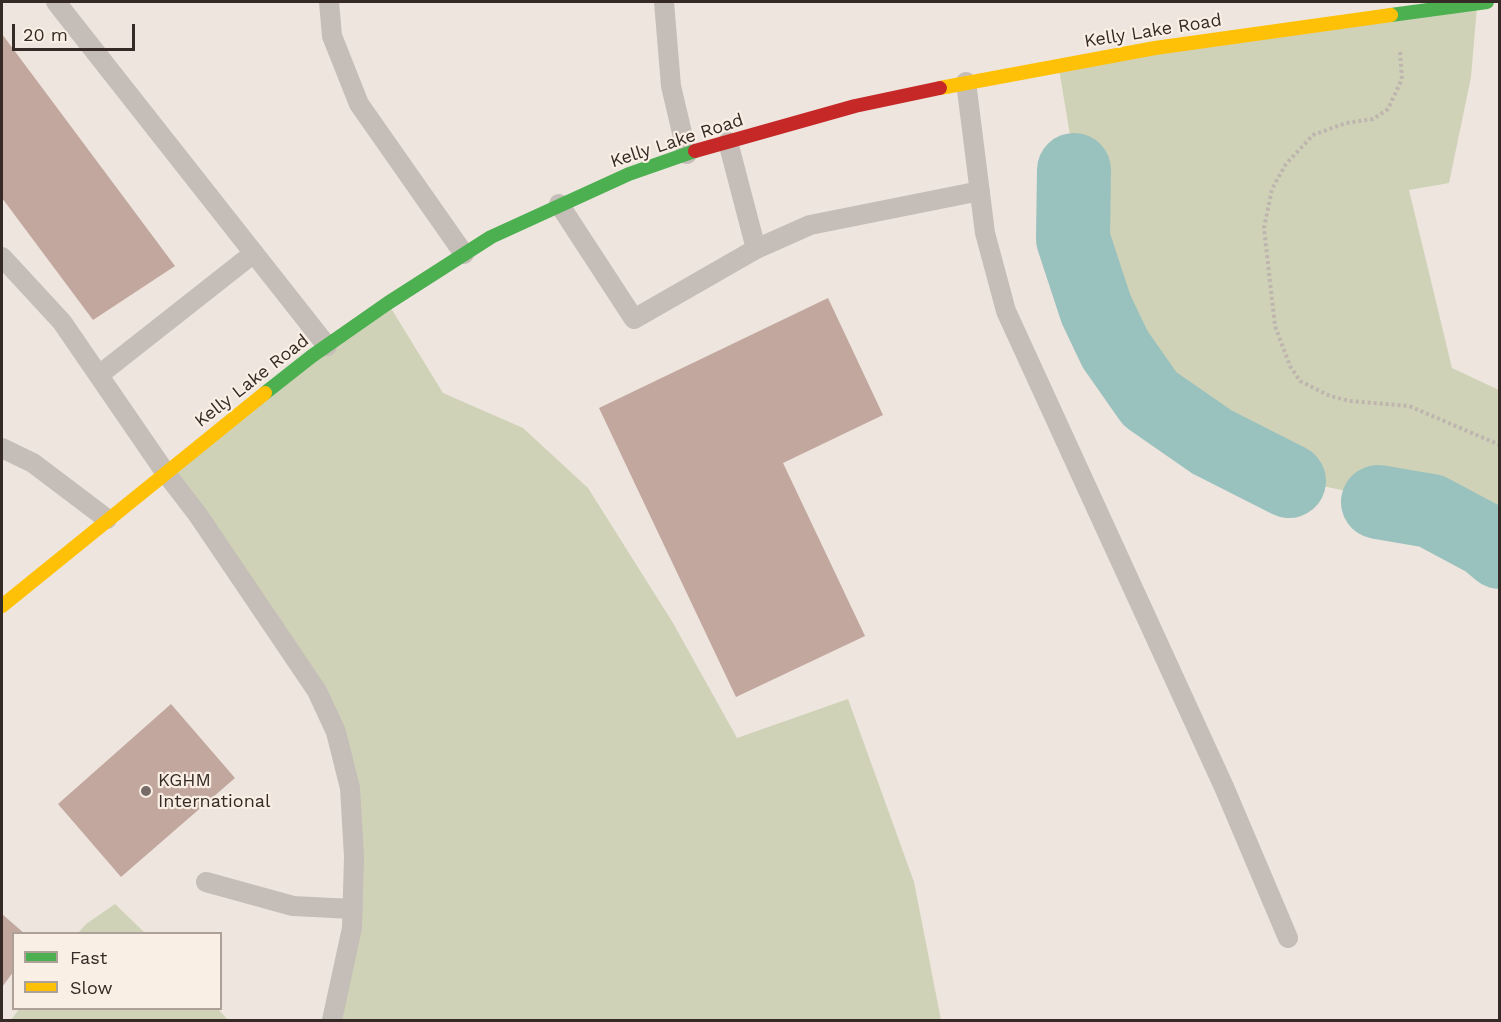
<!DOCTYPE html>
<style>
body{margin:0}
#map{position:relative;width:1501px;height:1022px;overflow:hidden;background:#ede5de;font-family:"Work Sans",sans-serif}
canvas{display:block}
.frame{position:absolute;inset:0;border:3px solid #362a26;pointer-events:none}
.legend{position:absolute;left:12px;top:932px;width:210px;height:78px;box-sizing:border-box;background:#faefe4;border:2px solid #aca098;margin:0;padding:8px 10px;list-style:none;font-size:18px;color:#362a26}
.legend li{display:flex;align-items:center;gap:12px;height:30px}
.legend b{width:30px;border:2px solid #aca098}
.scale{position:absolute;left:12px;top:24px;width:123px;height:27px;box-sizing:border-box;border:3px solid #362a26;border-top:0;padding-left:8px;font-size:18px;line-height:21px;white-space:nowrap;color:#362a26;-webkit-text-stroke:4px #faefe4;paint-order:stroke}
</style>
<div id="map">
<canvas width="1501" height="1022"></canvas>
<div class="frame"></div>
<ul class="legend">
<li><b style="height:8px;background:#4caf50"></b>Fast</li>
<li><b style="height:8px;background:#ffc107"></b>Slow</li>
</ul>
<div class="scale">20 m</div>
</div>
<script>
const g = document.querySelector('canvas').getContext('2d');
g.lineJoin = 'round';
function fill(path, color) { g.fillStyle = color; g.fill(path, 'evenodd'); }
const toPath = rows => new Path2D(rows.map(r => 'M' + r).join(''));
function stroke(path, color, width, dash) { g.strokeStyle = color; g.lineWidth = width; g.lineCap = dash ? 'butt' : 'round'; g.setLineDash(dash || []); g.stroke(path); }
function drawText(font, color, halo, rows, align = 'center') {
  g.font = font + ' "Work Sans",sans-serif'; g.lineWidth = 4.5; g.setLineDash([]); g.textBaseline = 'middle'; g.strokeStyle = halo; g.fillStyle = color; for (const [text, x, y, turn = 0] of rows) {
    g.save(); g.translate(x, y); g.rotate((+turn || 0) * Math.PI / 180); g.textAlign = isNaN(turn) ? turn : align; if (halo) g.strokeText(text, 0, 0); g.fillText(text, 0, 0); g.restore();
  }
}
fill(toPath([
 [1477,6,1471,77,1449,183,1409,190,1452,368,1499,390,1499,548,1489,538,1432,508,1292,480,1213,439,1153,398,1119,349,1098,308,1076,240,1077,177,1059,69],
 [389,305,443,393,523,428,588,488,673,623,737,738,848,699,914,882,941,1020,336,1020,355,928,340,731,169,473],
 [115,904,145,933,78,933,86,924],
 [20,1008,218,1009,228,1020,11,1020]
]), '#cfd2b7');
stroke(toPath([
 [1074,170,1073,239,1096,309,1115,349,1150,399,1212,442,1289,481],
 [1378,502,1431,511,1487,541,1500,552]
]), '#99c1be', 74);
fill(toPath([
 [2,34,175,266,93,320,2,198],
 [828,298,883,415,783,463,865,636,736,697,599,408],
 [171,704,235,778,121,877,58,804],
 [2,914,25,934,14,934,14,971,2,987]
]), '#c2a79e');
stroke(toPath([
 [1400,52,1402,79,1388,109,1373,119,1346,123,1313,135,1286,164,1272,189,1264,228,1275,326,1290,366,1300,381,1330,396,1349,401,1409,406,1500,445]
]), '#beb5af', 4, [3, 3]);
stroke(toPath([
 [56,2,327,346],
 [329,2,332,36,359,104,464,254],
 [664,2,671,86,687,154],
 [966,82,985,233,1006,311,1224,787,1288,938],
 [728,142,756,249],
 [559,204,634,319,756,249,810,225,980,191],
 [2,257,62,322,165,472,198,515,317,691,336,732,350,788,354,857,352,928,332,1020],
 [99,375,254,253],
 [2,448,33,463,107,519],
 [206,882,293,906,353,909]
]), '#c5bdb7', 20);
stroke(toPath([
 [1391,15,1487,2],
 [265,393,312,356,388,303,491,237,629,174,695,151]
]), '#4caf50', 14);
stroke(toPath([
 [940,88,1155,48,1391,15],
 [2,606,265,393]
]), '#ffc107', 14);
stroke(toPath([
 [695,151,855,106,940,88]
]), '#c62828', 14);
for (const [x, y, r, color] of [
 [146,791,6,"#766b66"]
]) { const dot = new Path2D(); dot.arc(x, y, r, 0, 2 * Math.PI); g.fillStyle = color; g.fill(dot); stroke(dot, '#faefe4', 2); }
drawText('18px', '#362a26', '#faefe4', [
 ["Kelly Lake Road",1153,31,-9],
 ["Kelly Lake Road",677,141,-18],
 ["Kelly Lake Road",252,381,-38]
]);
drawText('18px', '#362a26', '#faefe4', [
 ["KGHM",158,781],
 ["International",158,802]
], 'left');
</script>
